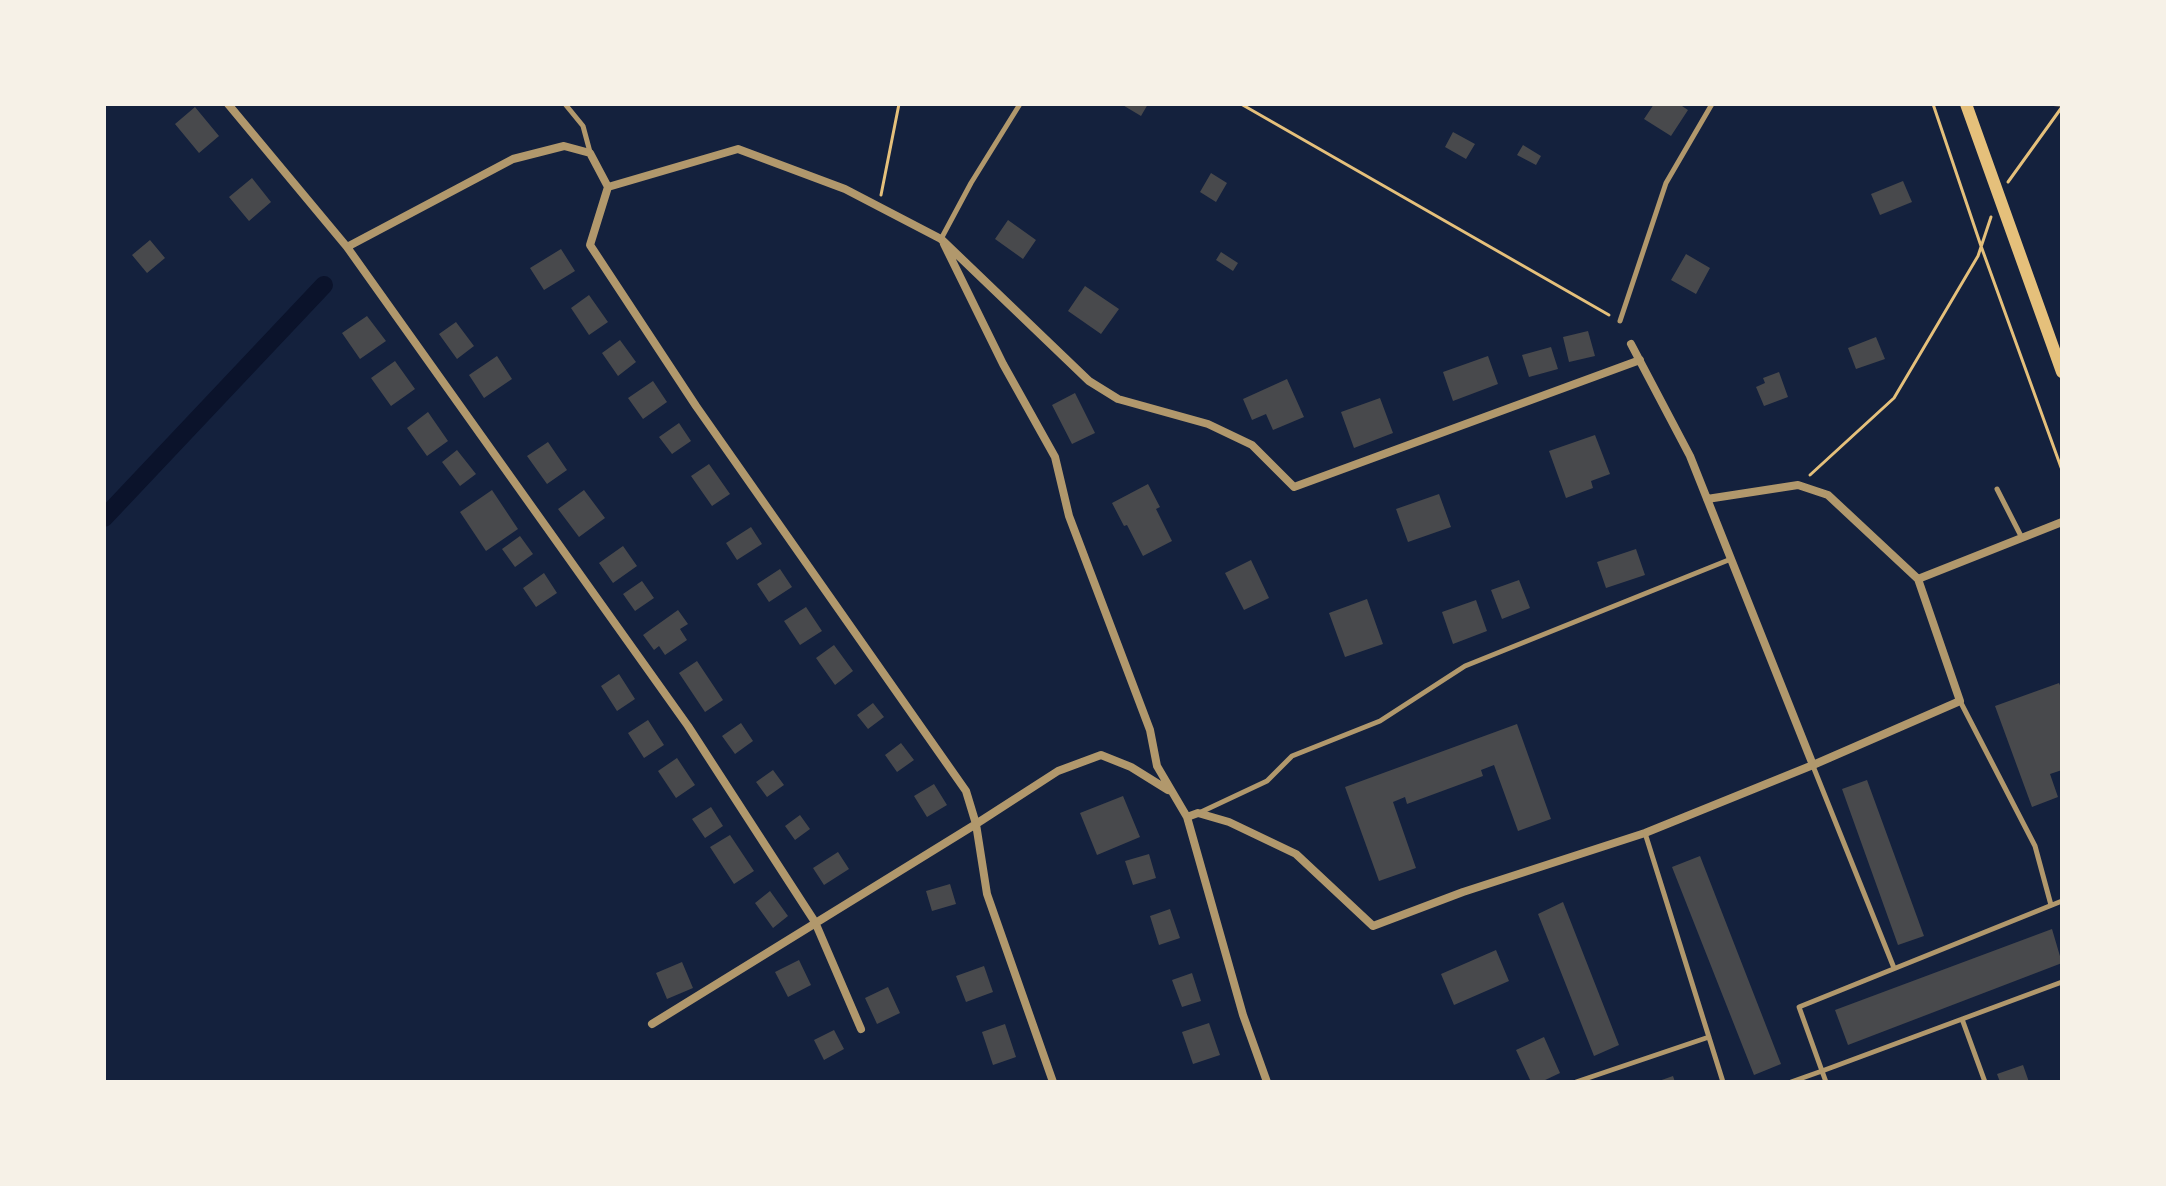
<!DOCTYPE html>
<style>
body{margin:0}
#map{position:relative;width:2166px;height:1186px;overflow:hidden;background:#14213d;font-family:"Roboto Condensed",sans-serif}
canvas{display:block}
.frame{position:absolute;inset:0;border:106px solid #f6f1e7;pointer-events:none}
</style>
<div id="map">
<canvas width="2166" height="1186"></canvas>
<div class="frame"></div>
</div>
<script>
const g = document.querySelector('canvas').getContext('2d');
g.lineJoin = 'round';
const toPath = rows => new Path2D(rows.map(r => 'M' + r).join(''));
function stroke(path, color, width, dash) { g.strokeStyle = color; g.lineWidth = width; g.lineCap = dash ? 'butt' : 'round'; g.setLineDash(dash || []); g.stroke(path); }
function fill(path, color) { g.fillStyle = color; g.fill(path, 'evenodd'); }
stroke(toPath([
 [104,518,324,285]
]), '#0b132b', 18);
fill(toPath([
 [1121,104,1148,104,1141,116],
 [1654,104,1679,104,1688,110,1671,136,1644,119],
 [195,107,219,136,199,153,175,124],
 [1453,132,1475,144,1466,159,1445,147],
 [1523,145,1541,156,1536,165,1517,155],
 [1211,173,1227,183,1216,202,1200,192],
 [252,178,271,202,249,221,229,197],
 [1903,181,1912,202,1880,215,1871,194],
 [1008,220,1036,240,1023,259,995,239],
 [150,240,165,258,147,273,132,255],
 [561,249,575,271,544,290,530,268],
 [1221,252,1238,263,1233,271,1216,260],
 [1686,254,1710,268,1696,294,1671,280],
 [1085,286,1119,309,1101,334,1068,311],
 [589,295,608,322,589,335,571,308],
 [367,316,386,341,360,359,342,333],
 [456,322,474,346,457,359,439,334],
 [1588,331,1595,356,1569,362,1563,337],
 [1876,337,1885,359,1856,369,1848,348],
 [620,340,636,362,618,376,602,353],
 [1551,347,1558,369,1529,377,1522,355],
 [497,356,512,379,484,398,469,375],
 [1488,356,1498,384,1453,401,1443,372],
 [395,361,415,389,391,406,371,378],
 [1779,372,1788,397,1764,406,1756,387,1765,383,1763,378],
 [1287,379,1304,417,1273,430,1266,414,1252,420,1243,399],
 [653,381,667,402,643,419,628,398],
 [1075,393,1095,433,1072,444,1052,405],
 [1380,398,1393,433,1354,448,1341,412],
 [428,412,448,441,427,456,407,428],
 [679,423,691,441,672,454,659,437],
 [1595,435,1610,474,1591,481,1593,488,1566,498,1549,451],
 [548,442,567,470,547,484,527,456],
 [457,450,476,474,460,486,442,462],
 [709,464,730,494,712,506,691,476],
 [1148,484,1160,507,1156,509,1172,541,1143,556,1127,525,1124,526,1112,503],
 [492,490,518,529,486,551,460,512],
 [584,490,605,518,579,537,558,509],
 [1439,494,1451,527,1408,542,1396,509],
 [751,527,762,544,737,560,726,543],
 [520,536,533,554,515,567,502,549],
 [623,546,637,566,613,583,599,563],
 [1636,549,1645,575,1606,588,1597,562],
 [1251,560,1269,598,1244,610,1225,573],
 [780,569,792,587,769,602,757,584],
 [544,573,557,593,536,607,523,588],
 [1519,580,1530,608,1502,619,1491,590],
 [642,581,654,598,635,611,623,594],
 [1367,599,1383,644,1345,657,1329,613],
 [1476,600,1487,631,1453,644,1442,612],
 [806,607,822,631,800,645,784,621],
 [678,610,688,624,680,629,687,640,665,655,659,646,654,650,643,635],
 [834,645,853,671,835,685,816,658],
 [697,661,723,700,705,712,679,673],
 [619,674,635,699,617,711,601,686],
 [2059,683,2062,690,2062,770,2050,774,2058,797,2032,807,1995,706],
 [873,703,884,717,868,729,857,715],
 [648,720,664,745,644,758,628,733],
 [741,723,753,741,735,754,722,736],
 [1517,724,1551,819,1518,831,1494,765,1481,770,1483,776,1407,804,1405,797,1393,802,1416,868,1379,881,1345,787],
 [901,743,914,760,897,772,885,755],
 [677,758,695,785,676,798,658,771],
 [773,770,784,785,767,797,756,782],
 [1867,780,1924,936,1898,945,1842,789],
 [934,784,947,805,927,817,914,796],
 [1123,796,1140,837,1097,855,1080,813],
 [711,807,723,826,705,838,692,819],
 [800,815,810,829,795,840,785,826],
 [730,835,754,871,734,884,710,847],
 [838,852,849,869,824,885,813,868],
 [1149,854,1156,878,1133,885,1125,861],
 [1700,856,1781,1064,1754,1075,1672,867],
 [950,884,956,904,932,911,926,891],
 [770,891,788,916,773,928,755,903],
 [1563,902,1619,1045,1594,1056,1538,914],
 [1170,909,1180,938,1159,945,1150,916],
 [2052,929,2062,963,1848,1045,1835,1010],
 [1496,950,1509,981,1454,1005,1441,974],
 [799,960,811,985,788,997,775,972],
 [682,962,693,988,667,999,656,973],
 [984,966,993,992,966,1002,956,976],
 [1192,973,1201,1001,1182,1007,1172,980],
 [888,987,900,1013,877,1024,865,998],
 [1209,1023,1220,1055,1193,1064,1182,1032],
 [1005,1024,1016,1057,993,1065,982,1032],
 [834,1030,844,1049,824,1060,814,1040],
 [1544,1037,1560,1073,1541,1082,1531,1082,1516,1050],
 [2023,1065,2029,1082,2000,1082,1997,1074],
 [1673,1076,1675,1082,1656,1082]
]), '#48494c');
stroke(toPath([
 [1241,104,1609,315],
 [1933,104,1981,246,2062,470],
 [2045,104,2062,105],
 [2008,182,2062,107],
 [881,195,899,104],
 [1810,475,1894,398,1978,256,1991,217]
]), '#e5c07b', 3);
stroke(toPath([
 [565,104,583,126,590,152],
 [941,239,971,183,1020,104],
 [1620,321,1666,183,1712,104],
 [1997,489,2022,538],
 [1960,701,2035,846,2051,905],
 [1813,766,1894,968],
 [1201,812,1267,781,1292,756,1380,721,1465,666,1731,559],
 [1645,833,1723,1082],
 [1962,1019,1985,1082],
 [1576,1082,1709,1037],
 [1791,1082,1822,1071,1799,1007,2062,901],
 [1826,1082,1822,1071,2062,982]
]), '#b1986c', 5);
stroke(toPath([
 [228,104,347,247,688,726,815,922,861,1029],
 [608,187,590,245,696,406,966,791,976,824,987,894,1053,1082],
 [944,244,1003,364,1055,457,1069,516,1150,730,1157,766,1187,817,1243,1015,1267,1082],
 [347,247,513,159,564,146,590,153,608,187,738,149,845,189,941,239,1089,381,1118,399,1208,424,1252,445,1294,487,1640,360],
 [1631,344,1690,456,1813,765],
 [1707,499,1798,485,1828,495,1918,579],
 [1187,817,1198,813,1229,822,1296,854,1373,926,1463,892,1645,833,1813,765,1960,701,1918,579,2062,522],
 [652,1024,976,824,1058,771,1101,755,1131,767,1168,790]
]), '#b1986c', 8);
stroke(toPath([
 [1966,104,2062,372]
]), '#e5c07b', 12);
</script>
